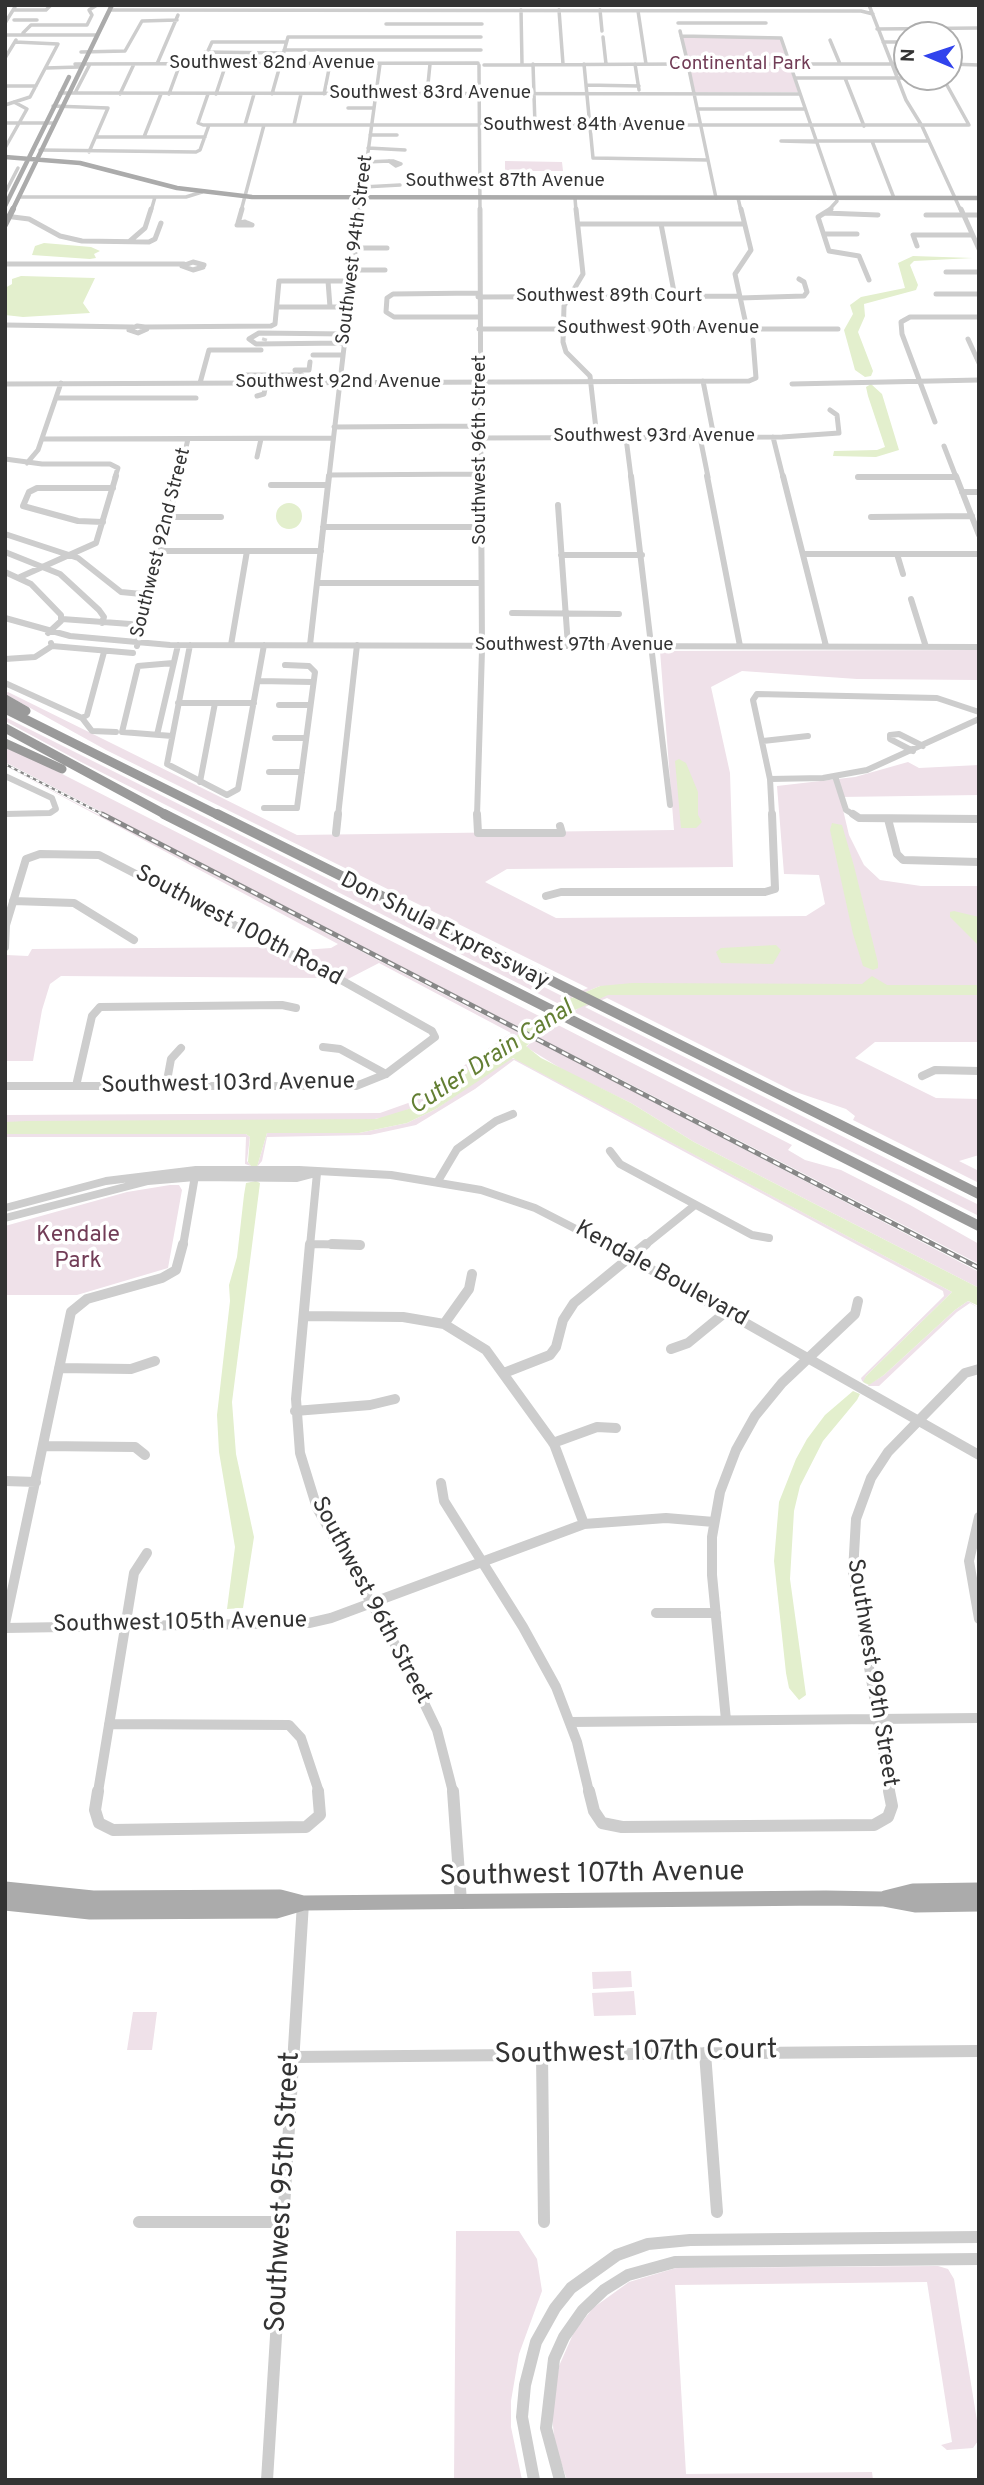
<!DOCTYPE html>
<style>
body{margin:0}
#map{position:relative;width:984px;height:2485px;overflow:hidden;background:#fff;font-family:Overpass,sans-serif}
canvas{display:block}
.frame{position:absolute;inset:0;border:7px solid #333;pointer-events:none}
.north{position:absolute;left:893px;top:21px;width:70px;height:70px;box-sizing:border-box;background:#fff;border:2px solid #adadad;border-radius:50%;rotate:272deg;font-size:19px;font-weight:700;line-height:28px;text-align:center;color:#333}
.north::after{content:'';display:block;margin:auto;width:24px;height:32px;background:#3143ed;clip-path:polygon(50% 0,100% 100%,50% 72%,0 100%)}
</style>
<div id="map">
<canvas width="984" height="2485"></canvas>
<div class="frame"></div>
<div class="north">N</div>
</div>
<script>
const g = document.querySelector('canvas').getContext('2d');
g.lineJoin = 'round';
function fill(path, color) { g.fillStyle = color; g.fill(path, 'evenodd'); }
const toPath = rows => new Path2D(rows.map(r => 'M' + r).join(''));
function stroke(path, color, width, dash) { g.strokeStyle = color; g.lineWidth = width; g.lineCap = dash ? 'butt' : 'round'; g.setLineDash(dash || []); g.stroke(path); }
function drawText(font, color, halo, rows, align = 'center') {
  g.font = font + ' Overpass,sans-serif'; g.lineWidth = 7; g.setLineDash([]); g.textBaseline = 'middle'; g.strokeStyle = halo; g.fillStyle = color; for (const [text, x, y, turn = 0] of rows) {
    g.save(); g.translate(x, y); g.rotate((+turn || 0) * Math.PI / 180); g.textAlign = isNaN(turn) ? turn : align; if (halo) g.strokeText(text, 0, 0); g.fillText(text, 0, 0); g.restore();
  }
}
fill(toPath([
 [683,38,780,38,798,92,695,92],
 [505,161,562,162,563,171,505,171],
 [979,650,979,680,857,679,742,671,711,687,730,773,733,867,507,869,485,882,556,918,806,916,825,904,819,875,784,874,777,786,855,777,908,762,919,768,979,765,979,795,840,797,849,835,864,865,880,880,921,886,979,886,979,1042,875,1042,855,1058,936,1098,979,1099,979,1155,959,1161,979,1171,979,1183,853,1120,855,1116,846,1109,793,1091,607,998,585,1007,979,1205,979,1216,576,1013,558,1025,792,1145,788,1150,805,1160,841,1170,910,1205,979,1244,979,1264,593,1065,540,1039,537,1041,979,1272,979,1288,694,1142,631,1103,565,1071,526,1047,537,1037,583,1005,606,995,620,995,600,986,569,999,415,1107,384,1118,355,1121,5,1122,5,1115,380,1113,411,1102,511,1033,379,963,346,980,288,951,331,948,338,944,5,766,472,1009,518,1032,522,1029,5,762,5,745,541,1017,559,1004,81,762,5,721,5,717,566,998,588,988,106,750,5,694,8,692,297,835,674,830,660,651],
 [270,947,339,981,311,970,324,978,61,976,50,984,42,1010,33,1061,5,1061,6,955,28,956,32,949],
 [509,1058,516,1059,952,1292,866,1376,864,1382,868,1385,884,1375,955,1310,968,1301,979,1308,970,1303,957,1312,879,1386,869,1386,862,1381,861,1378,944,1296,943,1291,514,1060,475,1089,416,1125,370,1135,267,1137,262,1161,257,1167,267,1133,359,1133,407,1123,436,1109],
 [5,1134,246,1134,250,1137,247,1161,251,1166,245,1164,246,1137,5,1137],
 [170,1185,179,1185,182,1190,168,1268,77,1295,5,1295,5,1226,127,1192],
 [631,1971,632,1987,593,1989,592,1972],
 [634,1991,636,2015,594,2016,592,1993],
 [133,2012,157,2012,152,2050,127,2050],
 [456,2231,519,2231,537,2259,542,2291,519,2354,511,2401,511,2427,522,2480,454,2480],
 [938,2266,948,2269,954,2279,979,2433,978,2441,973,2448,947,2450,941,2445,952,2442,927,2282,675,2285,686,2474,872,2472,873,2480,567,2480,555,2445,552,2416,559,2366,574,2332,593,2308,629,2282,676,2268]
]), '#efe1e9');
fill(toPath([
 [44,243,91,247,100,251,94,254,96,258,90,259,32,255,35,246],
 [913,256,973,258,914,261,910,265,918,285,916,290,864,304,865,316,858,332,873,371,871,376,865,377,855,370,844,330,853,314,850,305,861,297,905,288,898,263],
 [21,276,95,278,83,303,90,313,23,317,5,315,5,288,12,284,12,279],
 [871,384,882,394,899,450,876,457,833,456,834,451,877,450,885,447,868,396,866,387],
 '276 516a13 13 0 1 1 26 0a13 13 0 1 1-26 0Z',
 [679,759,686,763,698,792,698,815,702,822,696,828,681,828,675,761],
 [832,823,842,825,854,866,878,963,878,968,873,970,863,966,853,934,830,830],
 [954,911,979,917,979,946,950,917,950,912],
 [776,945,781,950,773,964,721,963,716,952,721,948],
 [872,976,887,985,979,985,979,995,608,995,575,1010,526,1046,541,1058,631,1103,694,1142,979,1288,979,1306,968,1301,955,1310,884,1375,869,1385,863,1382,866,1376,952,1292,513,1058,436,1109,407,1123,359,1133,267,1133,257,1167,251,1166,248,1162,250,1137,246,1134,5,1134,5,1122,27,1121,376,1119,415,1107,569,999,600,986,632,983,862,984],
 [256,1181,260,1183,232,1402,236,1454,254,1537,243,1608,227,1609,235,1547,219,1452,217,1415,230,1301,229,1285,237,1257,244,1195,246,1183],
 [853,1391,860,1394,857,1400,823,1441,800,1486,794,1511,790,1579,806,1695,799,1700,789,1688,786,1673,774,1561,779,1502,796,1459,807,1439,825,1415]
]), '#e3efcd');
stroke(toPath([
 [264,341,265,338]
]), '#d6d6d6', 5, [5, 2.5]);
stroke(toPath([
 [869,5,906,100,922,126,961,211],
 [13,10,46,10,51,5],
 [110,10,861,11,873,14],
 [521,10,522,64],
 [559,10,563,64],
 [600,10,602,31],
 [638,11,646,64],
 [14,20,37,20],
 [5,23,15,7],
 [678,23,766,23],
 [386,24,482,24],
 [877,29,979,28],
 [680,31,688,64],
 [23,33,31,25,87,25,92,15,89,10,97,5],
 [5,35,97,35],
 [681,36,781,38,837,201,828,211],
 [603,37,606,64],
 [830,40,840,64],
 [883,42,907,42],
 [284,50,481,50],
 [81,52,125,51,142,21,177,20],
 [205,52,283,53],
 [5,58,16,40],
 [75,64,478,63],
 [157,64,178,15],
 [202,64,212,42,286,42],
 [533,64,535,125],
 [584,64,593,158,708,160],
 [635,64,639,90],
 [689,64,907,64],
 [949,64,979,65],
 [479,65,480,211],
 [484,65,683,64],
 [688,65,716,198],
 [46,68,79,67],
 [845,78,864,126],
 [586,85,639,86],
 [5,86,36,86],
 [60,93,800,94],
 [75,93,90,64],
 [120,94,134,64],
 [169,94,180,64],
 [208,94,198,123,203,125,969,125,943,78,795,78],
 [216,94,226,64],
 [272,94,288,37,481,37],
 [324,94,330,64],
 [427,94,430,64],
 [5,105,30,97,58,44,15,42],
 [53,106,108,108,89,152],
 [348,108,374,108],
 [697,109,805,109],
 [5,123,54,123],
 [245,125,254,94],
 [294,125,301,94],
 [370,135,397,135],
 [96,137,205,137],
 [144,137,161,94],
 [817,141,929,141],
 [817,141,781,141,817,142],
 [872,141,894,198],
 [5,148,27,109,14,102],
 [368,148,405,150],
 [40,150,196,152,200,150,209,125],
 [389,161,393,161,401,164,396,166,389,161],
 [366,162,389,161],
 [363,187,400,185],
 [5,193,18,168],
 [19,197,186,197,202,192],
 [575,198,576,211],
 [738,198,741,211],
 [151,211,155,197],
 [241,211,264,125],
 [360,211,380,64]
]), '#cdcdcd', 3.5);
stroke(toPath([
 [480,209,481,477],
 [576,209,583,274,564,306,563,342,566,352,590,376,597,438],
 [741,209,751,250,735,274,747,329],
 [831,209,818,217,829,251,859,256,869,280],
 [961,209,979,249],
 [825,213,878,215],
 [926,215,979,215],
 [5,216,29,219,60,236,82,241,149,242,155,239,161,223],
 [245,222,252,225,237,225,240,223,245,222],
 [238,223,242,209],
 [578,224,744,224],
 [661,224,675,297],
 [824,234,857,234],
 [130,241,145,228,151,209],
 [917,246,913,235,972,235],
 [356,248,387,248],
 [5,264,184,264],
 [203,267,193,270,182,266,193,262,204,265],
 [353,270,385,270],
 [946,272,979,272],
 [328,281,330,307],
 [478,293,393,294,387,298,386,312,394,317,479,317],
 [936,294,979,294],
 [478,297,739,296],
 [740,298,804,296,807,292,804,282,799,279],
 [277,307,349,307],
 [5,325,133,327],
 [137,326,145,327,147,329,138,333,129,330,137,326],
 [145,327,271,326,275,324,279,281,352,281],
 [479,329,838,329],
 [968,339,979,363],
 [344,343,256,344,249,339,259,333,346,334],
 [313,355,343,355],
 [295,370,309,370,310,362],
 [238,375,302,375],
 [703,381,714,437],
 [200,383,209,350,261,350],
 [5,384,749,381,756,378,753,340],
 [792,384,979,380],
 [257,396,264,394,266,383],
 [56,398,196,398],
 [935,422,902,334,901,322,910,317,979,317],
 [334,427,479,426],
 [700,437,708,477],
 [773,437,783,477],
 [479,438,782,437,839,433,837,415,830,410],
 [626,438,631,477],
 [42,439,333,438],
 [944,446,956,477],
 [257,457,261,439],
 [5,459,42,464,110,464,118,468,115,477],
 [27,463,38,450,61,383],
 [329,475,480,474],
 [179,477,188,439],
 [329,477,360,209],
 [858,477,956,477]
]), '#cdcdcd', 5);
stroke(toPath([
 [631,476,670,805],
 [707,476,740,646],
 [783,476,826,646],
 [956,476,979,535],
 [858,477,956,477],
 [271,485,328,485],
 [962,492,979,492],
 [558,505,568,646],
 [169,517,221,517],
 [871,517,972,516],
 [103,522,78,521,23,506,29,492,37,488,113,488],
 [323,527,480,527],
 [5,534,78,558,121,592,152,595],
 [161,551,321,551],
 [5,552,60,574,99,610,104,617,102,623],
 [803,554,979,554],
 [897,554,903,574],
 [561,555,642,555],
 [5,572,31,584,61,615,61,621,48,633],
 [20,577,96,543,116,476],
 [317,583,481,583],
 [911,599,926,647],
 [512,613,619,614],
 [5,618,70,636,170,645,979,647],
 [62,619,144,625],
 [190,645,167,764,227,795,238,789,264,645],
 [231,645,247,551],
 [310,645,329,476],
 [52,646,133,653],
 [137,646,179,476],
 [5,659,35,657,52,646,51,643],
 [258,681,313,682],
 [5,683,82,718,87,715,104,652],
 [178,703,254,703],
 [279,705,310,705],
 [82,718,92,731,116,732],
 [157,735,178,645],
 [172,736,122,732,138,666,173,663],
 [275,738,306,738],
 [763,741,808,736],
 [913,751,890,739,890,735,899,734,923,746],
 [269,772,302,772],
 [5,776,52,798,56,809,50,813,5,814],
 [835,776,846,810,856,816],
 [770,779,823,778,867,770,979,719],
 [200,782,215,703],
 [264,808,297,808,315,672,309,666,285,665],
 [338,816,357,645],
 [477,816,482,650,481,476],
 [772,816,770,779,753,700,757,694,937,698,979,712]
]), '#cdcdcd', 6);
stroke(toPath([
 [477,814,478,833,562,833,560,826],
 [853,814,859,818,979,819],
 [888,819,897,854,903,860,979,862],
 [336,833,338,814],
 [546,896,561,892,765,892,775,889,772,814],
 [13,901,74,903,134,940],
 [5,947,6,925,26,859,40,854,99,855,341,980,432,1031,435,1037,386,1074,356,1086,5,1086],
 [323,1047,340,1049,386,1074],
 [922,1076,935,1070,979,1071],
 [76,1086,92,1016,100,1007,282,1005,296,1008],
 [166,1086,171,1059,181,1048],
 [610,1151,620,1164,752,1235,769,1238],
 [438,1181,457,1149,496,1121,513,1114],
 [5,1208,106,1181,196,1170,299,1170,391,1175,481,1190,535,1208,609,1246],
 [5,1218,148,1181,195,1177,297,1178,312,1174],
 [311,1244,360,1245],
 [183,1246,196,1170],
 [310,1246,317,1173],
 [644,1246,695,1205]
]), '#cdcdcd', 8);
stroke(toPath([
 [310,1244,296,1399,300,1453,317,1508,401,1655,437,1730,453,1792],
 [332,1244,360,1245],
 [606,1244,979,1455],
 [304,1316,403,1317,444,1324,486,1350,554,1444,584,1524],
 [444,1324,469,1289,472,1274],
 [671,1349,688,1343,727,1311],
 [59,1368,131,1369,155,1361],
 [504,1373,550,1355,556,1347,563,1320,574,1303,646,1244],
 [295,1411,370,1405,395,1399],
 [553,1443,597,1427,616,1428],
 [43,1446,135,1447,145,1455],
 [5,1481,36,1482],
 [441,1483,444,1501,523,1627,556,1687,577,1742,589,1792],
 [979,1517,969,1561,979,1619],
 [656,1613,716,1613],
 [5,1624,71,1312,87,1299,162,1278,176,1270,183,1244],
 [5,1628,309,1623,331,1618,584,1524,666,1518,714,1522],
 [726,1720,712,1575,712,1537,720,1492,736,1450,755,1416,782,1383,855,1314,858,1301],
 [570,1722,979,1718],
 [109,1724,289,1725,301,1738,319,1792],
 [98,1792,134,1573,147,1553],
 [890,1792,853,1572,856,1519,871,1478,888,1452,965,1373,979,1369]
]), '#cdcdcd', 10);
stroke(toPath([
 [98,1791,95,1810,99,1823,113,1830,306,1827,320,1815,318,1791],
 [453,1791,461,1902],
 [589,1791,594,1811,602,1823,622,1827,874,1825,888,1817,892,1806,889,1791],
 [705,2053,717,2212],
 [542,2054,544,2222],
 [292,2057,979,2051],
 [139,2222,283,2222],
 [267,2480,303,1903],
 [534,2480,522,2417,525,2385,536,2342,555,2308,571,2288,617,2255,648,2244,690,2240,979,2237],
 [560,2480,546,2428,554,2359,564,2337,583,2310,604,2290,628,2275,675,2262,979,2259]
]), '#cdcdcd', 12);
stroke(toPath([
 [5,157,80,163,177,188,252,197,979,198],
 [5,206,69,77],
 [12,211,112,5]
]), '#ababab', 4.5);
stroke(toPath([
 [5,225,13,209]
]), '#ababab', 6);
stroke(toPath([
 [5,1889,93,1898,280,1897,303,1903],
 [885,1898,913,1891,979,1890],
 [5,1903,90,1912,276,1911,303,1903,826,1898,883,1899,915,1905,979,1904]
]), '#ababab', 15);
stroke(toPath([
 [5,699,26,711],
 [5,709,220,816],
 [5,728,168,816],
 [5,743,62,769]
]), '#9a9a9a', 9);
stroke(toPath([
 [164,814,979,1226],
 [217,814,979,1194]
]), '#9a9a9a', 10);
const railFar1 = toPath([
 [5,764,106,816]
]);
const rail = toPath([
 [102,814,979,1268]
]);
stroke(railFar1, '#888', 2.5);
stroke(rail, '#888', 5);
stroke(railFar1, '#fff', 2, [3.5]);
stroke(rail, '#fff', 2.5, [7]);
drawText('19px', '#333', '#fff', [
 ["Southwest 82nd Avenue",272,64],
 ["Southwest 83rd Avenue",430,94],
 ["Southwest 84th Avenue",584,126],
 ["Southwest 87th Avenue",505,182],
 ["Southwest 94th Street",356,250,-83],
 ["Southwest 89th Court",609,297],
 ["Southwest 90th Avenue",658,329],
 ["Southwest 92nd Avenue",338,383],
 ["Southwest 93rd Avenue",654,437],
 ["Southwest 96th Street",481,450,-90],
 ["Southwest 92nd Street",162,543,-76],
 ["Southwest 97th Avenue",574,646]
]);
drawText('19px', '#723d57', '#fff', [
 ["Continental Park",740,65]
]);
drawText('23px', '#333', '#fff', [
 ["Southwest 100th Road",238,927,28],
 ["Don Shula Expressway",444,932,27],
 ["Southwest 103rd Avenue",228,1085,-1],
 ["Kendale Boulevard",661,1275,29],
 ["Southwest 96th Street",370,1601,62],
 ["Southwest 105th Avenue",180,1624,-1],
 ["Southwest 99th Street",871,1673,81]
]);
drawText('23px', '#723d57', '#fff', [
 ["Kendale",78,1236],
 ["Park",78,1262]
]);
drawText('italic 24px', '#637f33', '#fff', [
 ["Cutler Drain Canal",492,1059,-33]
]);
drawText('28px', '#333', '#fff', [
 ["Southwest 107th Avenue",592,1876,-1],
 ["Southwest 107th Court",636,2054,-1],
 ["Southwest 95th Street",285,2192,-87]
]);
</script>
